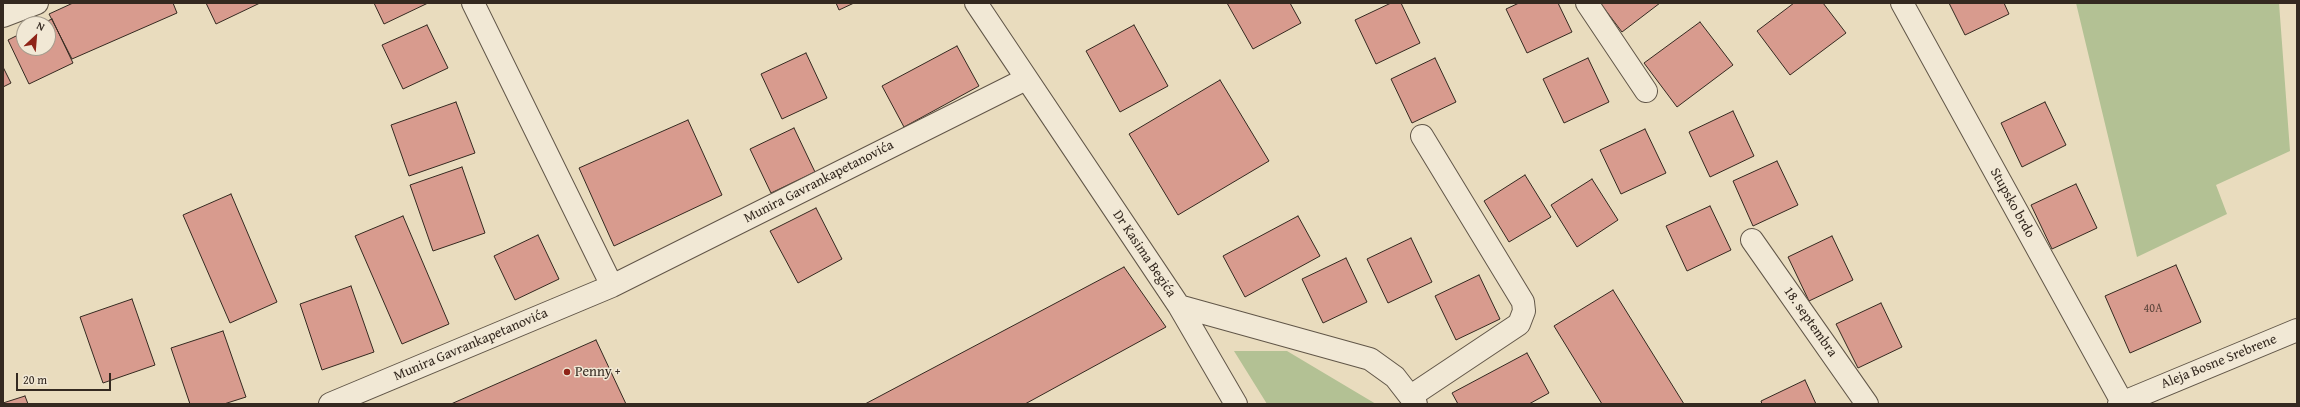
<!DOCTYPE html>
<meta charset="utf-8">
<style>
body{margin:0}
#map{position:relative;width:2300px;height:407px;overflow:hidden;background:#e9dcbe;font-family:"Gentium Book Plus",serif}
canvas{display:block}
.frame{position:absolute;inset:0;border:4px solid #342920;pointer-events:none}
.north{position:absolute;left:16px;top:16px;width:40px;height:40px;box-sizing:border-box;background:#f1e8d5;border:1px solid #a59c8d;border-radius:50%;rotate:26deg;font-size:11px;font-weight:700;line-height:16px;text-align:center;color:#342920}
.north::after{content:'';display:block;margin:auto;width:14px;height:18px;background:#8f2418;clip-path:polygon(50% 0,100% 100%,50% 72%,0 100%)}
.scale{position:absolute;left:16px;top:373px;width:95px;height:18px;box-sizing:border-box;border:2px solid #342920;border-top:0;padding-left:5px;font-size:12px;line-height:14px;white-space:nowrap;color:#342920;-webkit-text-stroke:3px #f1e8d5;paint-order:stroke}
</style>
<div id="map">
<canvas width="2300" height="407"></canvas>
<div class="frame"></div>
<div class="north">N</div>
<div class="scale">20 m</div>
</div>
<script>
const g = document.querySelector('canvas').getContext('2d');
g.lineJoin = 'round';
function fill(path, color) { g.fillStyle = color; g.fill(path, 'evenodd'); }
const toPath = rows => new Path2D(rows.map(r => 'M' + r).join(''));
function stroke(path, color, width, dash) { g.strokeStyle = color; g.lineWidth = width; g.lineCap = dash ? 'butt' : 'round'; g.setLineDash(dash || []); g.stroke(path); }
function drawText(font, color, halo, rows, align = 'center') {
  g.font = font + ' "Gentium Book Plus",serif'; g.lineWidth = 3; g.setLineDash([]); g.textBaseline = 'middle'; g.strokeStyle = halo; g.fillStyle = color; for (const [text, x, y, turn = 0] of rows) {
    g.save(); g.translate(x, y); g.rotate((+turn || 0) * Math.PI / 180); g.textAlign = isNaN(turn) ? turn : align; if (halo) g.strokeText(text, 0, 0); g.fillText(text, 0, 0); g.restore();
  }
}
fill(toPath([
 [2076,3,2279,3,2290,151,2216,185,2227,214,2137,257],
 [1234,351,1287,351,1376,404,1267,404]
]), '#b3c194');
const building = toPath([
 [73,3,173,3,177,13,72,59,49,14,73,3],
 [206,3,260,3,216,24,206,3],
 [374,3,428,3,384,24,374,3],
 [836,3,854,3,839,10,836,3],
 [1227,3,1290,3,1301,23,1253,49,1227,3],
 [1391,3,1401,3,1420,43,1376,64,1355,20,1391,3],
 [1519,3,1558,3,1572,32,1527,53,1506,9,1519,3],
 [1600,3,1660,3,1622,32,1600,3],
 [1794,3,1823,3,1846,33,1790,75,1757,31,1794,3],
 [1949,3,2004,3,2009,14,1965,35,1949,3],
 [52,19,73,63,29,84,8,40,24,32,24,48,48,48,48,24,41,24,52,19],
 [1700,22,1733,65,1677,107,1644,63,1700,22],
 [427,25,448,68,403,89,382,45,427,25],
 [1134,25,1168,86,1120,112,1086,51,1134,25],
 [957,46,979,86,904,127,882,86,957,46],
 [806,53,827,98,782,119,761,74,806,53],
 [1435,58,1456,102,1412,123,1391,79,1435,58],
 [1588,58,1609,102,1564,123,1543,79,1588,58],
 [3,67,11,83,3,87,3,67],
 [1220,80,1269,161,1178,215,1129,134,1220,80],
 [456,102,475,153,409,176,391,125,456,102],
 [2045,102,2066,145,2022,167,2001,123,2045,102],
 [1733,111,1754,156,1710,177,1689,132,1733,111],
 [688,120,722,195,614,246,579,168,688,120],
 [794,128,815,172,771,193,750,149,794,128],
 [1645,129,1666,173,1621,194,1600,150,1645,129],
 [1777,161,1798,205,1753,226,1733,181,1777,161],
 [462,167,485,233,433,251,410,185,462,167],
 [1525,175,1551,217,1509,242,1484,201,1525,175],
 [1592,179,1618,220,1577,247,1551,205,1592,179],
 [2076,184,2097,228,2052,249,2031,205,2076,184],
 [231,194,277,302,230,323,183,215,231,194],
 [1710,206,1731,250,1687,271,1666,226,1710,206],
 [816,208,842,259,798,283,770,231,816,208],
 [403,216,449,324,402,344,355,236,403,216],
 [1298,216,1320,256,1245,297,1223,256,1298,216],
 [538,235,559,279,515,300,494,256,538,235],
 [1832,236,1853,280,1809,301,1788,257,1832,236],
 [1411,238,1432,282,1388,303,1367,259,1411,238],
 [1346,258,1367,302,1323,323,1302,279,1346,258],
 [2176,265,2201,322,2130,353,2105,296,2176,265],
 [1124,267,1166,327,1025,404,865,404,1124,267],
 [1479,275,1500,319,1456,340,1435,296,1479,275],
 [351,286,374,352,322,370,300,304,351,286],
 [1613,290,1684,404,1602,404,1554,326,1613,290],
 [132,299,155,365,103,383,80,317,132,299],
 [1881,303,1902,347,1858,368,1836,324,1881,303],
 [223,331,246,397,224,404,190,404,171,348,223,331],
 [596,340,626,404,451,404,596,340],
 [1527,353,1549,393,1529,404,1458,404,1452,393,1527,353],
 [1805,380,1816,404,1762,404,1761,401,1805,380],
 [25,396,28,404,3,404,3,403,25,396]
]);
fill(building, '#d89b8e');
stroke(building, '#342920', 1);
const minor = toPath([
 [473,3,612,286],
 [976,3,1179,306,1370,359,1395,377,1416,404],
 [1587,3,1646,91],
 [1902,3,2122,402],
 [3,16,37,3],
 [1752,240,1867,404],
 [1179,306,1236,404],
 [1411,396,1519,324,1524,311,1523,302,1422,136],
 [330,404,612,286,1026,79],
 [2119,404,2297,330]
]);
stroke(minor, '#615648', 24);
stroke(minor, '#f1e8d5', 22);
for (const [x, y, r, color] of [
 [567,372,4,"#8f2418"]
]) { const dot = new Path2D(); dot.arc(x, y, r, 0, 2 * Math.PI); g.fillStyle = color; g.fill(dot); stroke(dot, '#f1e8d5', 1.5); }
drawText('12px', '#5d463c', null, [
 ["40A",2153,309]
]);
drawText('14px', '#342920', '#f1e8d5', [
 ["Munira Gavrankapetanovića",819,182,-27],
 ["Stupsko brdo",2012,203,61],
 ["Dr Kasima Begića",1144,254,56],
 ["18. septembra",1810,322,55],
 ["Munira Gavrankapetanovića",471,345,-23],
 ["Aleja Bosne Srebrene",2219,362,-22]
]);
drawText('14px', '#342920', '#f1e8d5', [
 ["Penny +",575,372]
], 'left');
</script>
